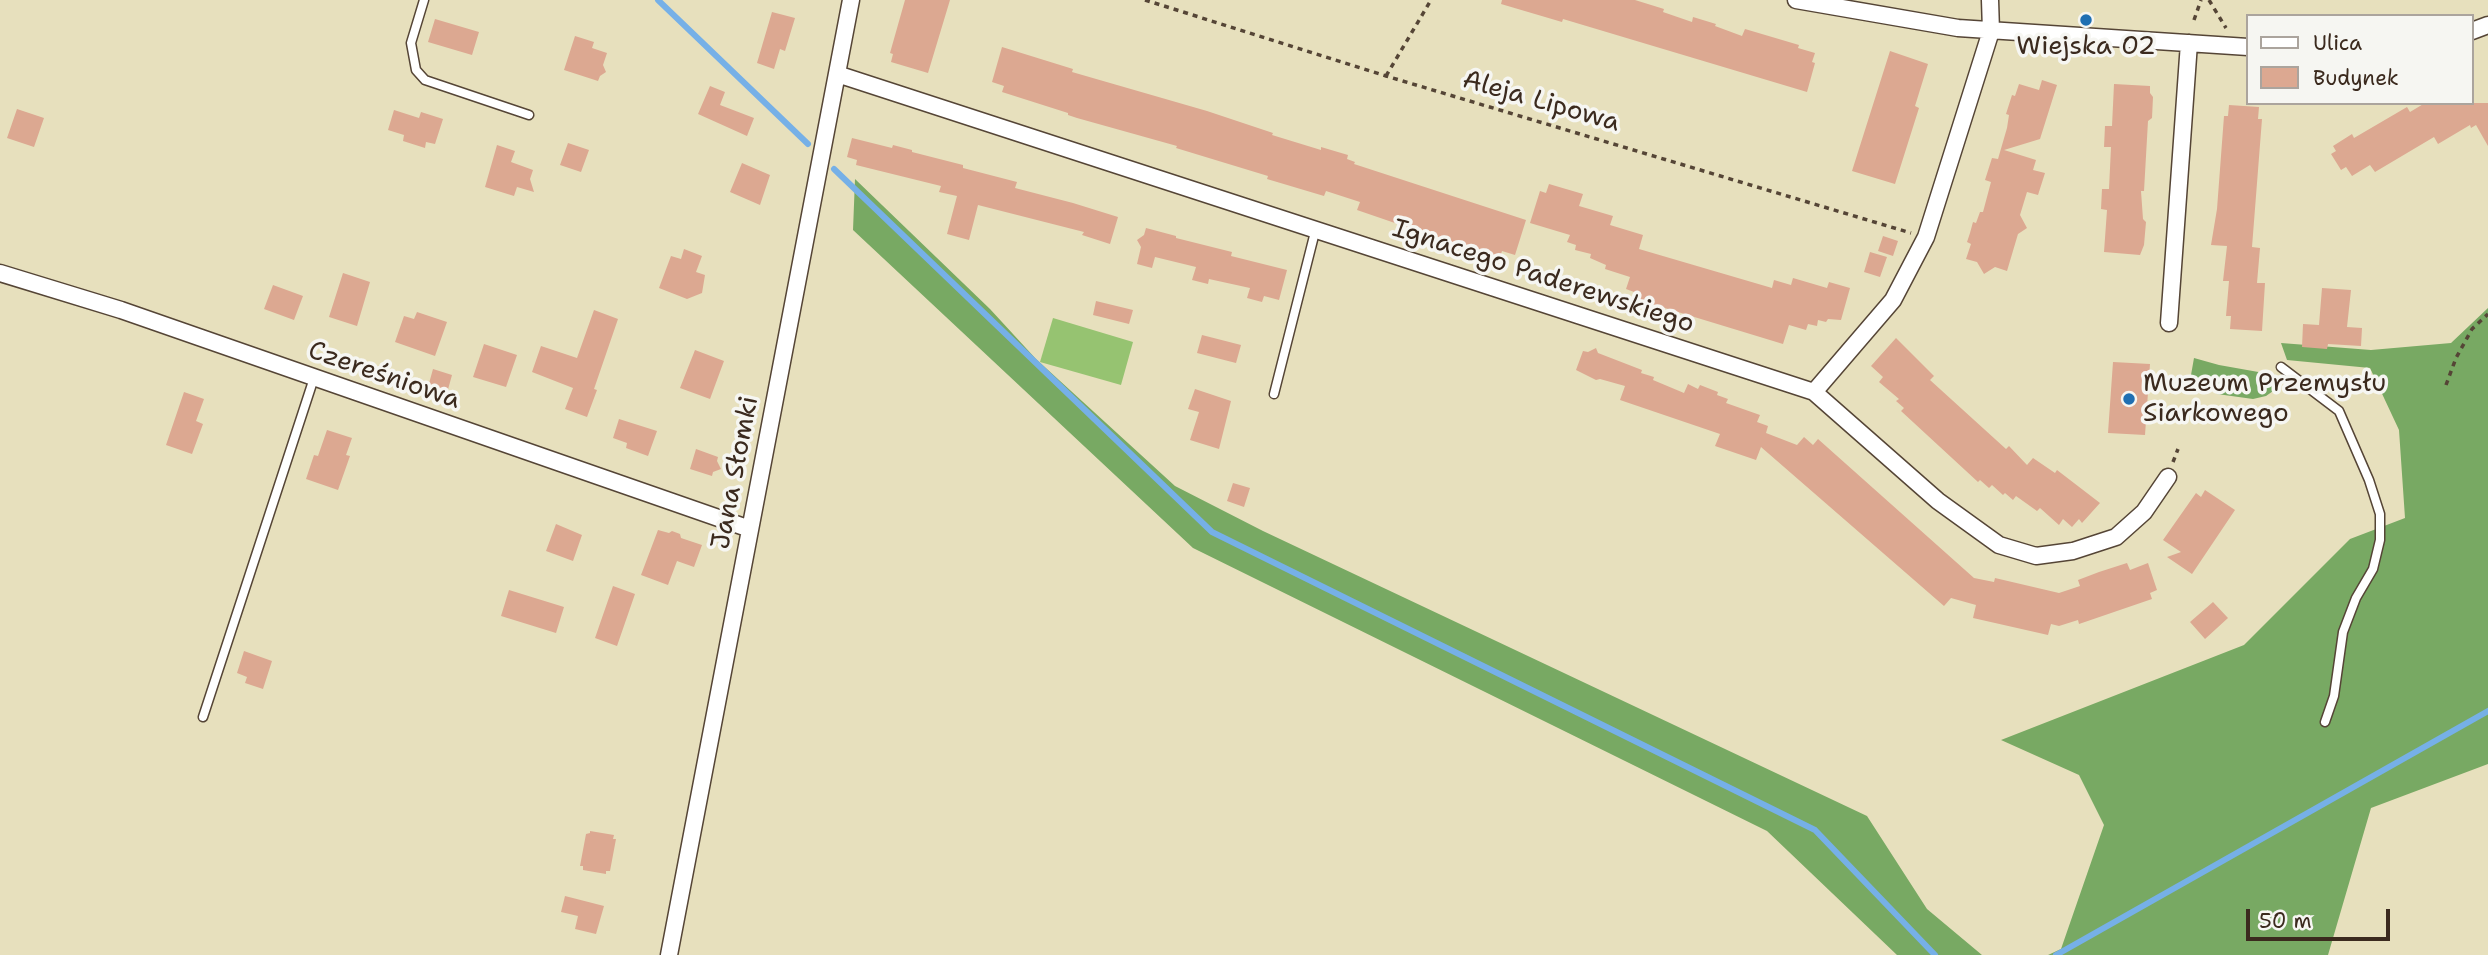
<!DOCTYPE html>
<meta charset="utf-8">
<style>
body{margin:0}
#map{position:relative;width:2488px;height:955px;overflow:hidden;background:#e7e0bd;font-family:"Shantell Sans",sans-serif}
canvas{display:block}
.legend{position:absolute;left:2246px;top:14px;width:228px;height:91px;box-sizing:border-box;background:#f6f6f2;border:2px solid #aba49d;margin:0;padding:9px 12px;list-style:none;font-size:21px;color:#3b2a1e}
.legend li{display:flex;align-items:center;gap:14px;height:35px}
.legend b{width:35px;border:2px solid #aba49d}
.scale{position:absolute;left:2246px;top:909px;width:144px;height:32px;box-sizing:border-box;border:4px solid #3b2a1e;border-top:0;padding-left:9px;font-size:21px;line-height:24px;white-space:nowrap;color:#3b2a1e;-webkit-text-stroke:5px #f6f6f2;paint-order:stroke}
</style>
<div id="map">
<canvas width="2488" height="955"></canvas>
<ul class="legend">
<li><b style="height:9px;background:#fff"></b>Ulica</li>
<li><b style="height:19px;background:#dca891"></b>Budynek</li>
</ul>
<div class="scale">50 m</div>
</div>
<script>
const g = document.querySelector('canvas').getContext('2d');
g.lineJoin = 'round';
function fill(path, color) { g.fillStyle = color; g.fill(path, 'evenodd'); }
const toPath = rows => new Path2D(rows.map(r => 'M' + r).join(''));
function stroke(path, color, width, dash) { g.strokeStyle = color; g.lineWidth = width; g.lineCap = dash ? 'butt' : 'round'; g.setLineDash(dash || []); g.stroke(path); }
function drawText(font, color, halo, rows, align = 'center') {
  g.font = font + ' "Shantell Sans",sans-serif'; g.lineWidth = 7; g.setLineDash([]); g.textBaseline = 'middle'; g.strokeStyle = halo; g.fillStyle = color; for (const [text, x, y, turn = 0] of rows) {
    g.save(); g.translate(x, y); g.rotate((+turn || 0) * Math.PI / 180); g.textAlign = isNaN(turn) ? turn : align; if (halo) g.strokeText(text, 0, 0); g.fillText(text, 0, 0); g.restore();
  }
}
fill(toPath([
 [1053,318,1133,342,1121,385,1040,362]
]), '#96c371');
fill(toPath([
 [855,179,990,309,1036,359,1175,486,1263,531,1867,816,1927,909,1982,955,1897,955,1767,831,1193,548,853,230],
 [2488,308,2488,764,2371,808,2328,955,2048,955,2061,949,2104,825,2079,775,2001,740,2244,645,2350,539,2405,518,2399,430,2370,368,2287,360,2281,343,2371,350,2451,343],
 [2194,358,2219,365,2264,373,2275,380,2276,389,2266,396,2253,399,2217,394,2191,375]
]), '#78a963');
stroke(toPath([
 [658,0,808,144],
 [834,169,1212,532,1815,830,1935,955],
 [2056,955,2488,711]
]), '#76b0e7', 6);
fill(toPath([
 [905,0,950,0,928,73,891,62,893,54,890,53],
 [1502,0,1635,0,1664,9,1663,12,1692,22,1693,17,1716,24,1715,26,1742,36,1745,29,1799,45,1798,48,1815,53,1812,62,1815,63,1807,92,1563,19,1562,22,1501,4],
 [772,12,795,18,785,51,780,49,774,69,757,63],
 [435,19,479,32,472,55,428,42],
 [575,36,594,42,592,48,607,53,603,65,606,72,600,76,598,81,564,70],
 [1002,47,1073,69,1072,72,1207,111,1273,133,1272,135,1321,150,1321,147,1348,155,1347,159,1355,162,1354,164,1526,220,1515,255,1502,251,1500,257,1424,233,1357,210,1360,202,1326,191,1324,196,1267,179,1268,176,1176,148,1177,146,1077,118,1068,115,1068,113,1002,92,1004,86,992,82],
 [1890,51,1928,64,1915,106,1919,108,1895,184,1852,171],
 [2042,80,2057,85,2040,139,2004,150,2036,160,2033,170,2045,173,2038,195,2027,192,2020,215,2027,228,2018,234,2007,271,1995,267,1984,274,1977,262,1966,259,1971,244,1967,242,1970,233,1973,222,1976,223,1980,212,1983,212,1991,182,1985,180,1992,158,1998,159,2007,128,2009,115,2006,114,2012,95,2015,96,2019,84,2039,90],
 [2114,84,2150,86,2150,93,2153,97,2152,118,2148,121,2144,191,2141,191,2143,219,2146,222,2144,245,2140,255,2104,252,2107,210,2101,209,2102,189,2109,189,2111,147,2104,147,2105,126,2112,126],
 [710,86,725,92,720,105,754,118,747,136,698,114],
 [2425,103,2488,103,2488,146,2476,125,2471,128,2470,125,2438,144,2434,137,2375,172,2370,165,2352,176,2346,167,2341,170,2331,154,2336,151,2333,146,2352,134,2354,138,2407,107,2410,112],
 [2229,105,2259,107,2258,119,2262,119,2252,247,2260,248,2257,283,2265,283,2262,331,2230,329,2231,316,2226,316,2229,281,2223,281,2227,246,2211,245,2217,209,2224,116,2228,116],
 [17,109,44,118,34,147,7,138],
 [394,110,419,118,421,112,443,119,435,144,426,142,425,148,403,141,404,135,388,130],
 [852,138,892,148,893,145,912,150,912,152,963,165,963,168,1017,182,1015,188,1073,203,1118,217,1110,244,1082,235,1084,232,978,205,969,240,947,234,957,196,939,192,941,186,856,165,857,160,847,157],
 [568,143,589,150,581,172,560,165],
 [497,145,515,151,511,162,533,170,530,179,534,192,517,187,514,196,485,187],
 [742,163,770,175,760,205,730,192],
 [1549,184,1583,194,1579,206,1613,216,1610,225,1643,235,1639,249,1772,288,1774,280,1791,285,1793,278,1827,288,1829,282,1850,288,1841,320,1828,319,1826,322,1818,320,1817,326,1808,324,1806,330,1789,325,1783,344,1632,298,1634,292,1626,289,1630,277,1605,269,1606,265,1590,258,1591,254,1575,250,1576,245,1567,242,1570,235,1530,223,1540,191,1546,193],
 [1146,228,1176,236,1176,238,1232,252,1231,256,1287,270,1279,300,1264,296,1262,302,1247,298,1250,288,1209,279,1208,284,1192,280,1196,267,1155,257,1152,268,1137,264,1141,247,1137,240,1144,235],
 [1883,236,1898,241,1893,256,1878,251],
 [684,249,702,256,696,272,705,275,702,293,687,299,659,288,671,256,681,259],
 [1870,252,1887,257,1880,277,1864,272],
 [343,273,370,282,357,326,329,317],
 [273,285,303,296,294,320,264,309],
 [2322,288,2351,290,2347,327,2362,328,2361,346,2328,344,2327,349,2302,347,2303,324,2319,325],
 [1096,301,1133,310,1129,324,1093,315],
 [594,310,618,319,594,389,597,390,587,417,565,409,573,388,532,372,541,346,577,358],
 [417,312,447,322,435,356,395,342,404,316,414,319],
 [1202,335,1241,345,1236,363,1197,353],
 [1896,338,1934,376,1930,380,2006,449,2009,446,2027,465,2033,458,2055,473,2057,470,2100,503,2082,523,2079,519,2072,527,2063,519,2059,525,2040,508,2037,511,2016,496,2013,500,2005,493,2003,495,1992,485,1989,488,1980,480,1978,482,1901,411,1904,408,1896,401,1899,399,1879,382,1883,377,1871,366],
 [484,344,517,355,506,387,473,377],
 [1596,348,1598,353,1642,370,1641,373,1654,377,1653,380,1684,393,1688,384,1698,389,1700,385,1718,392,1717,395,1728,399,1726,403,1760,415,1757,422,1768,426,1766,433,1797,445,1804,437,1813,445,1818,439,1974,578,1994,582,1995,578,2059,593,2080,586,2078,580,2099,572,2127,563,2130,570,2148,563,2157,590,2150,593,2152,599,2079,624,2078,620,2059,626,2051,624,2048,635,1973,618,1976,605,1951,598,1944,606,1761,447,1756,460,1715,446,1720,434,1620,400,1625,386,1600,379,1596,380,1576,370,1583,351,1588,352],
 [695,350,724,361,710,399,680,388],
 [2113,362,2150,364,2145,435,2108,433],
 [433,369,452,375,447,393,428,387],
 [1195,389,1231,401,1219,449,1190,440,1199,412,1188,409],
 [184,392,204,399,196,421,203,424,192,454,166,445],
 [619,419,657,431,648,456,626,448,627,443,613,438],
 [327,430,352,438,346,455,350,456,338,490,306,479,314,455,318,456],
 [696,449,718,457,717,461,721,469,713,472,712,476,690,469],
 [1233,483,1250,488,1244,507,1227,501],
 [2205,490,2235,510,2192,574,2167,557,2181,552,2163,540,2196,493,2201,497],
 [556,524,582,535,573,561,546,551],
 [658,530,669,533,672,531,680,534,681,538,702,545,694,567,677,561,668,585,641,575],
 [613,586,635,594,617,646,595,638],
 [509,590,564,607,556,633,501,616],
 [2213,602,2228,618,2205,639,2190,622],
 [244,651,272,661,263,689,245,683,247,677,237,673],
 [590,831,614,835,613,839,616,839,610,871,606,871,606,874,583,870,583,866,580,866,586,834,590,833],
 [565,896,604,906,596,934,575,929,578,916,561,912]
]), '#dca891');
const service = toPath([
 [424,0,411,43,416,70,425,80,529,115],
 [2281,367,2339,411,2369,480,2380,514,2380,540,2373,569,2356,598,2343,632,2334,696,2325,722],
 [1274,394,1316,228],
 [203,717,314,378]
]);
const minor = toPath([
 [1796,0,1958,28,2248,47],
 [2472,31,2488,25],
 [837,74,1814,392,1938,501,1999,545,2036,556,2073,551,2116,537,2144,512,2168,477],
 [0,273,121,310,750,529],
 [2169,323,2189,43],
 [1814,392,1893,300,1926,237,1991,31,1990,0],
 [669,955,851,0]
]);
stroke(service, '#554536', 11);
stroke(minor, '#554536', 19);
stroke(toPath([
 [1145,0,1386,76,1911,233],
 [2209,0,2226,28],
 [2194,20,2201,0],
 [1386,76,1431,0],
 [2446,385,2456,358,2472,329,2488,314],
 [2173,462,2178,449]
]), '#554536', 3.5, [5, 5]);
stroke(service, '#fff', 8);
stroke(minor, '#fff', 16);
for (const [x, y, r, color] of [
 [2086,20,7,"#1f6fb2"],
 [2129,399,7,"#1f6fb2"]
]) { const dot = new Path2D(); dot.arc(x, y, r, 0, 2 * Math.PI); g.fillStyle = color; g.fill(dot); stroke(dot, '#f6f6f2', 2.5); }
drawText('26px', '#3b2a1e', '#f6f6f2', [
 ["Wiejska 02",2086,47],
 ["Muzeum Przemysłu",2143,384,"left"],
 ["Siarkowego",2143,414,"left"]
]);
drawText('26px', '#3b2a1e', '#f6f6f2', [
 ["Aleja Lipowa",1541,102,16],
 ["Ignacego Paderewskiego",1543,277,18],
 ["Czereśniowa",384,376,19],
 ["Jana Słomki",736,473,-79]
]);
</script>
